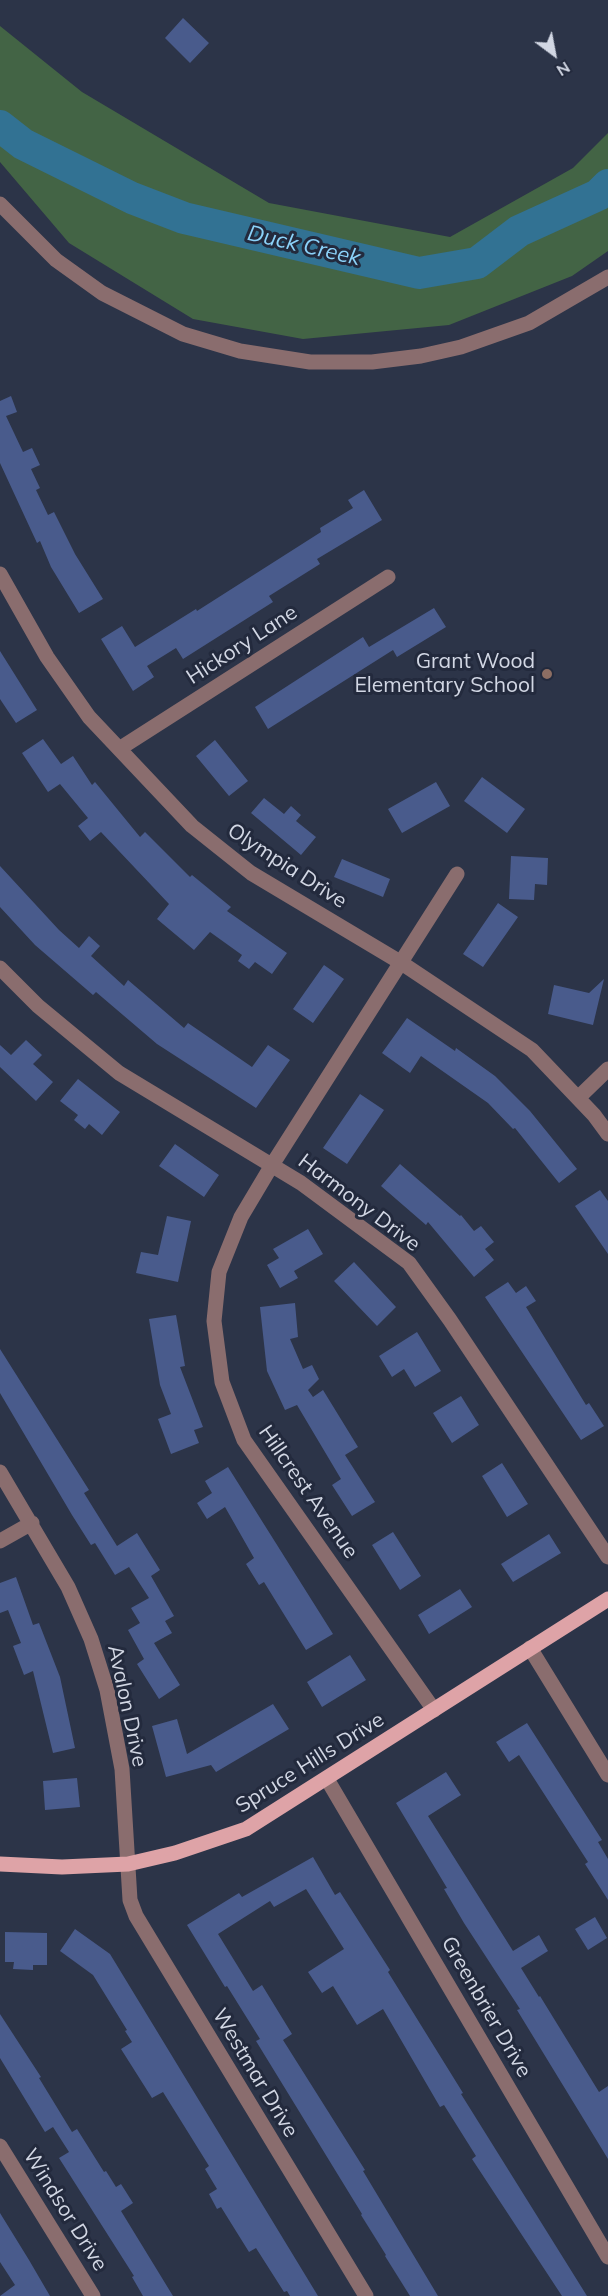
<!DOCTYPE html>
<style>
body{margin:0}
#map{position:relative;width:608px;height:2296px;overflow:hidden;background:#2c3448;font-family:Mulish,sans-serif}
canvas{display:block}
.north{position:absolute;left:524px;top:24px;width:60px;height:60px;-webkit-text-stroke:4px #232a3d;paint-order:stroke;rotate:148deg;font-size:16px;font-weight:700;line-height:24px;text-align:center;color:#d2d7e4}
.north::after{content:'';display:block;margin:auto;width:21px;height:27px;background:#d2d7e4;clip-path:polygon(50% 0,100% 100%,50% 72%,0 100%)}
</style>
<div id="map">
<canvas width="608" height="2296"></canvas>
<div class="north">N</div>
</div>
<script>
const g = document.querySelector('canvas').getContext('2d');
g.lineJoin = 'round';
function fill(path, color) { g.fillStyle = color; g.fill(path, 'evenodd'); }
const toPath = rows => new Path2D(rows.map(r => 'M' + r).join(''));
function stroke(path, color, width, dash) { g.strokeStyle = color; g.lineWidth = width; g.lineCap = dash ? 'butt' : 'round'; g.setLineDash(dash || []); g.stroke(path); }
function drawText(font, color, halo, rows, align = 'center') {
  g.font = font + ' Mulish,sans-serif'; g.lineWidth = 6; g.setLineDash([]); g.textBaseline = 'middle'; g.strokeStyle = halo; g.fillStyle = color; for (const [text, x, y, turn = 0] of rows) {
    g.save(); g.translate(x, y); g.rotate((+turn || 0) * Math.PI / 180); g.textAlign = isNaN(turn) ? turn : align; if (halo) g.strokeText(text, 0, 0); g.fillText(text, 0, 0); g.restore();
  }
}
fill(toPath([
 [0,26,82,92,269,203,450,237,573,168,608,133,608,251,572,276,449,325,303,339,193,319,69,243,0,162]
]), '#436445');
stroke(toPath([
 [0,126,23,144,132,198,184,218,419,273,477,263,519,231,598,195,608,185]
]), '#327293', 32);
fill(toPath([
 [183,18,209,43,190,63,165,38],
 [11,396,17,412,6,416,23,452,32,448,40,465,31,469,40,488,36,490,48,515,54,512,75,554,103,599,79,613,51,567,40,541,37,543,0,463,0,401],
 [364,490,382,520,317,559,320,564,269,596,273,602,183,659,176,648,147,666,154,677,133,691,101,639,122,626,135,647,196,609,197,611,321,532,320,528,353,508,348,500],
 [434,608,446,627,397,657,393,650,268,729,255,707,363,637,369,647],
 [0,651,37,710,16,723,0,699],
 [43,739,61,764,73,756,92,785,95,782,140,837,145,832,190,877,192,875,231,907,227,911,287,953,272,974,255,962,249,969,238,961,242,955,210,932,194,950,157,919,169,904,101,832,90,841,78,826,88,818,60,784,48,792,22,753],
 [215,740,248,781,229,796,196,756],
 [482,777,525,809,507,833,464,801],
 [436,782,450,806,402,833,388,809],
 [264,798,284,814,291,806,301,815,296,821,316,837,301,855,251,813],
 [511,856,548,858,547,885,535,884,534,900,509,899],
 [342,859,390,879,383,897,334,877],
 [0,866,59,930,79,948,89,936,100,946,91,956,124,986,128,980,184,1028,188,1023,252,1067,268,1045,290,1060,256,1108,157,1044,96,992,93,995,35,945,0,907],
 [498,903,518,917,483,967,463,954],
 [324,965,344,979,313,1023,293,1009],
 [604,979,593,1025,548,1014,554,985,589,993],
 [407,1018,455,1051,456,1048,495,1076,530,1111,577,1169,559,1183,515,1128,513,1129,488,1103,421,1056,410,1073,382,1053],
 [26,1040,42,1055,33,1064,53,1082,36,1101,0,1067,0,1045,11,1055],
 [78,1079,120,1112,102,1135,89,1124,85,1129,74,1120,78,1115,60,1101],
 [360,1094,384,1110,347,1164,323,1148],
 [175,1144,219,1175,204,1197,159,1166],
 [400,1164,460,1216,461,1215,474,1231,481,1226,494,1242,485,1249,494,1260,474,1277,428,1222,426,1225,381,1186],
 [600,1190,608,1201,608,1254,575,1206],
 [167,1216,191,1221,178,1282,136,1273,141,1252,158,1255],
 [308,1229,323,1254,294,1271,298,1278,280,1288,267,1265,279,1258,273,1249],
 [354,1262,396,1307,377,1326,334,1281],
 [508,1282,516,1293,526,1286,536,1301,526,1307,586,1405,589,1403,604,1426,581,1440,485,1297],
 [295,1303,298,1337,290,1339,303,1369,312,1365,319,1379,308,1390,313,1397,323,1390,358,1447,345,1455,375,1502,352,1516,332,1485,341,1479,297,1405,285,1410,267,1371,260,1307],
 [176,1315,185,1366,180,1367,203,1427,194,1430,199,1443,171,1454,158,1419,171,1414,160,1385,149,1319],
 [417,1332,441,1371,415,1387,404,1369,392,1377,379,1356],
 [0,1349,89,1490,84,1493,117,1546,137,1533,160,1570,151,1576,174,1616,165,1621,172,1633,154,1643,180,1685,159,1699,137,1664,144,1659,128,1630,140,1623,131,1608,149,1598,129,1567,115,1575,95,1543,91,1545,72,1515,0,1393],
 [461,1396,479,1425,452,1443,433,1413],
 [502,1463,528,1504,507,1517,482,1476],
 [228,1467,333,1634,306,1650,264,1582,259,1585,246,1564,254,1558,225,1507,207,1519,197,1503,212,1493,205,1481],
 [393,1532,421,1576,400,1590,372,1545],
 [549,1534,561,1553,513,1582,501,1564],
 [16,1577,33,1625,39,1623,60,1677,75,1748,53,1753,33,1671,24,1675,13,1646,21,1643,8,1610,0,1613,0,1583],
 [460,1589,472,1607,429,1634,418,1615],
 [350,1655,366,1680,322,1707,307,1682],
 [273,1704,289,1729,216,1772,211,1765,166,1777,152,1726,177,1719,187,1754],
 [527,1723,602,1840,598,1842,608,1859,608,1900,585,1864,588,1862,519,1755,509,1762,496,1742],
 [446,1772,461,1795,428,1816,513,1951,539,1935,548,1951,521,1968,539,1997,540,1996,599,2092,608,2086,608,2159,517,2010,520,2009,464,1923,444,1889,447,1888,396,1803],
 [77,1778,80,1807,45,1810,43,1781],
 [313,1857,335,1895,340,1892,390,1970,388,1972,463,2093,461,2094,587,2296,562,2296,472,2159,476,2156,444,2105,440,2107,383,2009,357,2025,333,1986,322,1993,308,1972,344,1949,306,1889,274,1907,270,1901,218,1934,253,1991,262,1985,292,2034,283,2040,365,2170,363,2171,438,2296,410,2296,385,2256,386,2255,361,2215,362,2214,256,2041,260,2039,227,1986,225,1987,187,1925,239,1893,242,1897],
 [595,1917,607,1938,588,1950,575,1929],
 [75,1929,110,1954,318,2296,290,2296,287,2291,284,2292,256,2248,249,2252,221,2207,217,2209,209,2194,217,2189,205,2169,209,2166,163,2092,152,2098,121,2049,132,2042,125,2031,127,2030,93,1975,60,1951],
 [5,1932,47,1933,47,1965,33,1965,33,1970,13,1969,14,1962,5,1962],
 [0,2014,41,2077,39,2078,72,2132,77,2129,104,2172,106,2171,116,2187,121,2184,133,2203,121,2211,173,2296,143,2296,132,2277,134,2276,59,2158,69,2152,53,2127,45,2132,0,2058],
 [0,2213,29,2260,50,2296,0,2296,15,2285,0,2262]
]), '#495b8c');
stroke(toPath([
 [0,204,56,260,102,293,183,334,240,351,310,362,372,362,421,356,461,347,529,323,608,277],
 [0,574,47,657,89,717,192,826,251,873,400,962,532,1050,594,1115,608,1134],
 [119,749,388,577],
 [0,968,38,1006,119,1073,301,1183,409,1263,450,1320,608,1557],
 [578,1098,608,1069],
 [0,1472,68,1587,91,1639,107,1690,122,1769,130,1900,136,1916,366,2296],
 [0,1541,32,1523],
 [530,1648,608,1775],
 [434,1710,244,1440,222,1382,214,1321,219,1272,241,1217,272,1165,457,874],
 [327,1779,608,2257],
 [0,2146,93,2296]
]), '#8a6d6e', 15);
stroke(toPath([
 [0,1864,62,1867,128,1864,175,1853,246,1829,608,1599]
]), '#dea3a7', 15);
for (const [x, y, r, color] of [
 [547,674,6,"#8d6e63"]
]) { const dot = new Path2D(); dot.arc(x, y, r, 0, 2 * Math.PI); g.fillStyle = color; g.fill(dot); stroke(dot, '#232a3d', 2); }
drawText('21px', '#d2d7e4', '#232a3d', [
 ["Hickory Lane",242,645,-33],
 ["Olympia Drive",287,866,33],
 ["Harmony Drive",359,1203,37],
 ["Hillcrest Avenue",308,1492,55],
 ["Avalon Drive",127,1706,78],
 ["Spruce Hills Drive",310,1763,-32],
 ["Greenbrier Drive",486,2007,60],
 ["Westmar Drive",255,2073,59],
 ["Windsor Drive",65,2210,58]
]);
drawText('21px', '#d2d7e4', '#232a3d', [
 ["Grant Wood",535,662],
 ["Elementary School",535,686]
], 'right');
drawText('italic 22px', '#8bd2f9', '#232a3d', [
 ["Duck Creek",304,246,13]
]);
</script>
